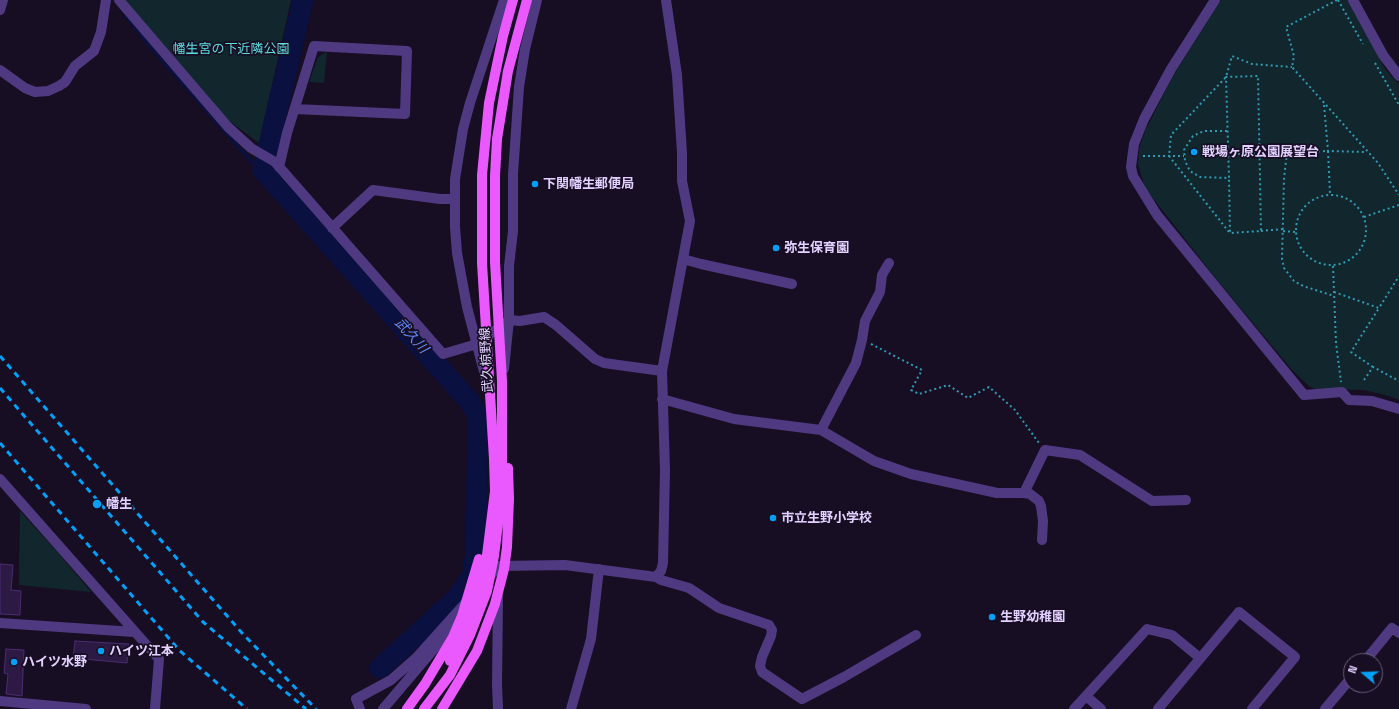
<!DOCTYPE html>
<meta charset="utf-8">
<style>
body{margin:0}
#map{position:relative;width:1399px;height:709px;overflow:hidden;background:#170e23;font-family:"Space Grotesk",sans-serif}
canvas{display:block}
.north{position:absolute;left:1343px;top:653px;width:40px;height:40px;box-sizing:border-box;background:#170e23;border:1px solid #685c7b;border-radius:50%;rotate:289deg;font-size:11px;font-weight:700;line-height:16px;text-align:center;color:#e2d1ff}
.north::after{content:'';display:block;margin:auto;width:14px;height:18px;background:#02a1f9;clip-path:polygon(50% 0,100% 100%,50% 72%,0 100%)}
</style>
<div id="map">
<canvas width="1399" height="709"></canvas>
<div class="north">N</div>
</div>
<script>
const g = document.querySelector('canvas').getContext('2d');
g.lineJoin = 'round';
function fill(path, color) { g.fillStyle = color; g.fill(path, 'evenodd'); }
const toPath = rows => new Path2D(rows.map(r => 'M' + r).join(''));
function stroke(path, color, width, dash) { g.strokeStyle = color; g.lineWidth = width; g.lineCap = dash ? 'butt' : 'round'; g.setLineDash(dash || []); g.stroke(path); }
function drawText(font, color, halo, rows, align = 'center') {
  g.font = font + ' "Space Grotesk","Noto Sans JP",sans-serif'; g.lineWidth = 3.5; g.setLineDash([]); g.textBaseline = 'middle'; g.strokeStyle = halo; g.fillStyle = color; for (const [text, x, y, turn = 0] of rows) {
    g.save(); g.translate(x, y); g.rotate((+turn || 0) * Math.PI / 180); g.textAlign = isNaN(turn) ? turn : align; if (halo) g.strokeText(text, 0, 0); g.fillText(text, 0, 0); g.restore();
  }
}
fill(toPath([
 [125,0,291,0,259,143,224,117,200,87],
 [1221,0,1349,0,1385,69,1399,84,1399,400,1386,395,1364,390,1315,389,1309,386,1293,371,1218,281,1145,188,1138,164,1139,149,1145,131,1172,78],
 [327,52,324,83,309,82,318,57],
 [20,511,59,554,91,592,19,585]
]), '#11272d');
stroke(toPath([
 [126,16,148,44,251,161,263,170]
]), '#0a1040', 3.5);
stroke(toPath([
 [303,0,263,170,471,403,478,416,476,550,473,575,456,599,380,668]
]), '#0a1040', 21);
const building = toPath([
 [0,564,13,565,11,590,21,591,20,615,0,614,0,564],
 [75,641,129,644,127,663,73,658,75,641],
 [6,649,24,650,22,696,6,694,8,674,4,673,6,649]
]);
fill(building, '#2d1a44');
stroke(building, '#4b2d70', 1);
stroke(toPath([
 [1337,0,1286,27,1294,56,1292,67,1378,163,1399,195],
 [1338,0,1363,44],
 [1375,63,1399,105],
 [1324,105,1328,151,1366,152],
 [1227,131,1204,131,1193,136,1184,150,1185,161,1190,171,1200,177,1229,178,1226,77,1258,76,1261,231,1230,233,1229,178],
 [1287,153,1284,178,1282,259,1284,268,1294,281,1303,286,1334,296],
 [1228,154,1328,151,1330,194],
 [1143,156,1184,156],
 '1296 230a35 35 0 1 1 70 0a35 35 0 1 1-70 0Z',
 [1364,217,1399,205],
 [1261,231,1283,229],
 [1283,231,1296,232],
 [1229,232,1169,156,1171,135,1226,77,1232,56,1252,64,1292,67],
 [1333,266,1336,343,1341,382],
 [1334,292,1379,308,1399,276],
 [871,344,922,370,911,390,919,394,948,385,968,398,989,387,1015,410,1039,443],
 [1373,367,1351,352,1379,308],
 [1364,380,1373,367,1399,381]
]), '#309ab4', 2, [2, 3]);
stroke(toPath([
 [119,0,228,127,251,148,275,162,443,354,477,344,509,320,520,321,544,317,556,325,595,359,604,363,662,371],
 [1215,0,1171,69,1144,119,1134,144,1131,167,1133,176,1157,215,1304,395,1342,392,1349,400,1372,401,1399,409],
 [1353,0,1383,55,1399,76],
 [0,10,3,0],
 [0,70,25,88,35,92,48,91,59,86,65,82,75,66,94,51,101,32,106,0],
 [279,167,287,133,314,46,407,51,405,114,295,109],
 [332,228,373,190,440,199,455,199],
 [683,259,701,264,792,284],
 [504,369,509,320,509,266,513,231,513,174,519,87,525,49,537,0],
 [487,383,467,307,457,253,455,227,455,179,463,129,470,103,504,0],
 [662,399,734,419,821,430,874,461,911,474,997,493,1024,493,1030,494,1039,501,1041,506,1043,521,1042,540],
 [821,430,856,363,862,340,865,321,880,292,882,275,889,263],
 [0,479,159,659,155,709],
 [1024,493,1045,450,1080,455,1152,501,1186,500],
 [656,577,661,571,663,563,665,471,662,371,690,221,682,181,682,153,677,75,666,0],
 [488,578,499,566,565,565,656,577,661,580,689,588,719,608,769,625,772,630,771,636,762,657,760,666,762,672,802,699,844,677,916,635],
 [498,597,497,685,498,709],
 [0,623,134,632],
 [1365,661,1392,628,1399,633],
 [1086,696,1101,709],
 [0,701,86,709],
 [360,709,356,699,391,680,416,658,468,600],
 [383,709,456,623],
 [571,709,591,639,599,569],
 [1074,709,1147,629,1172,635,1200,658],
 [1158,709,1239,612,1295,657,1252,709],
 [1325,709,1351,678]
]), '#4f3a82', 10);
stroke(toPath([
 [450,661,463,633,480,590,487,555,495,491,494,459,482,263,482,175,489,103,503,36,513,0],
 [407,709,425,684,453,637,462,616,479,559],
 [424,709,450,675,470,635,487,591,494,556,502,491,502,381,495,262,495,176,497,139,508,71,527,0],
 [442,709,477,651,495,604,504,569,507,547,509,499,508,468]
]), '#ea59fd', 10);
stroke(toPath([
 [0,356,242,633,316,709],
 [0,388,203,622,306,709],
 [0,443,179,650,247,709]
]), '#02a1f9', 3, [6, 5]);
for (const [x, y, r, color] of [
 [1194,152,4,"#02a1f9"],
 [535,184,4,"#02a1f9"],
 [776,248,4,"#02a1f9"],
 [97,504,5,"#02a1f9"],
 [773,518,4,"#02a1f9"],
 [992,617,4,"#02a1f9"],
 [101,651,4,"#02a1f9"],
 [14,662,4,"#02a1f9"]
]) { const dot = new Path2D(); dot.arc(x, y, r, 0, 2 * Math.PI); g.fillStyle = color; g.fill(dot); stroke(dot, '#170e23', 1.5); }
drawText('13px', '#5dddde', '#170e23', [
 ["幡生宮の下近隣公園",231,49]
]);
drawText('bold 13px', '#e2d1ff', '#170e23', [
 ["戦場ヶ原公園展望台",1202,152],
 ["下関幡生郵便局",543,184],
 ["弥生保育園",784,248],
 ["幡生",106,504],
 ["市立生野小学校",781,518],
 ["生野幼稚園",1000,617],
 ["ハイツ江本",109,651],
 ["ハイツ水野",22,662]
], 'left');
drawText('13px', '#e2d1ff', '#170e23', [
 ["武久椋野線",487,360,-93]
]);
drawText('italic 14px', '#608cfd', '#170e23', [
 ["武久川",411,336,48]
]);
</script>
